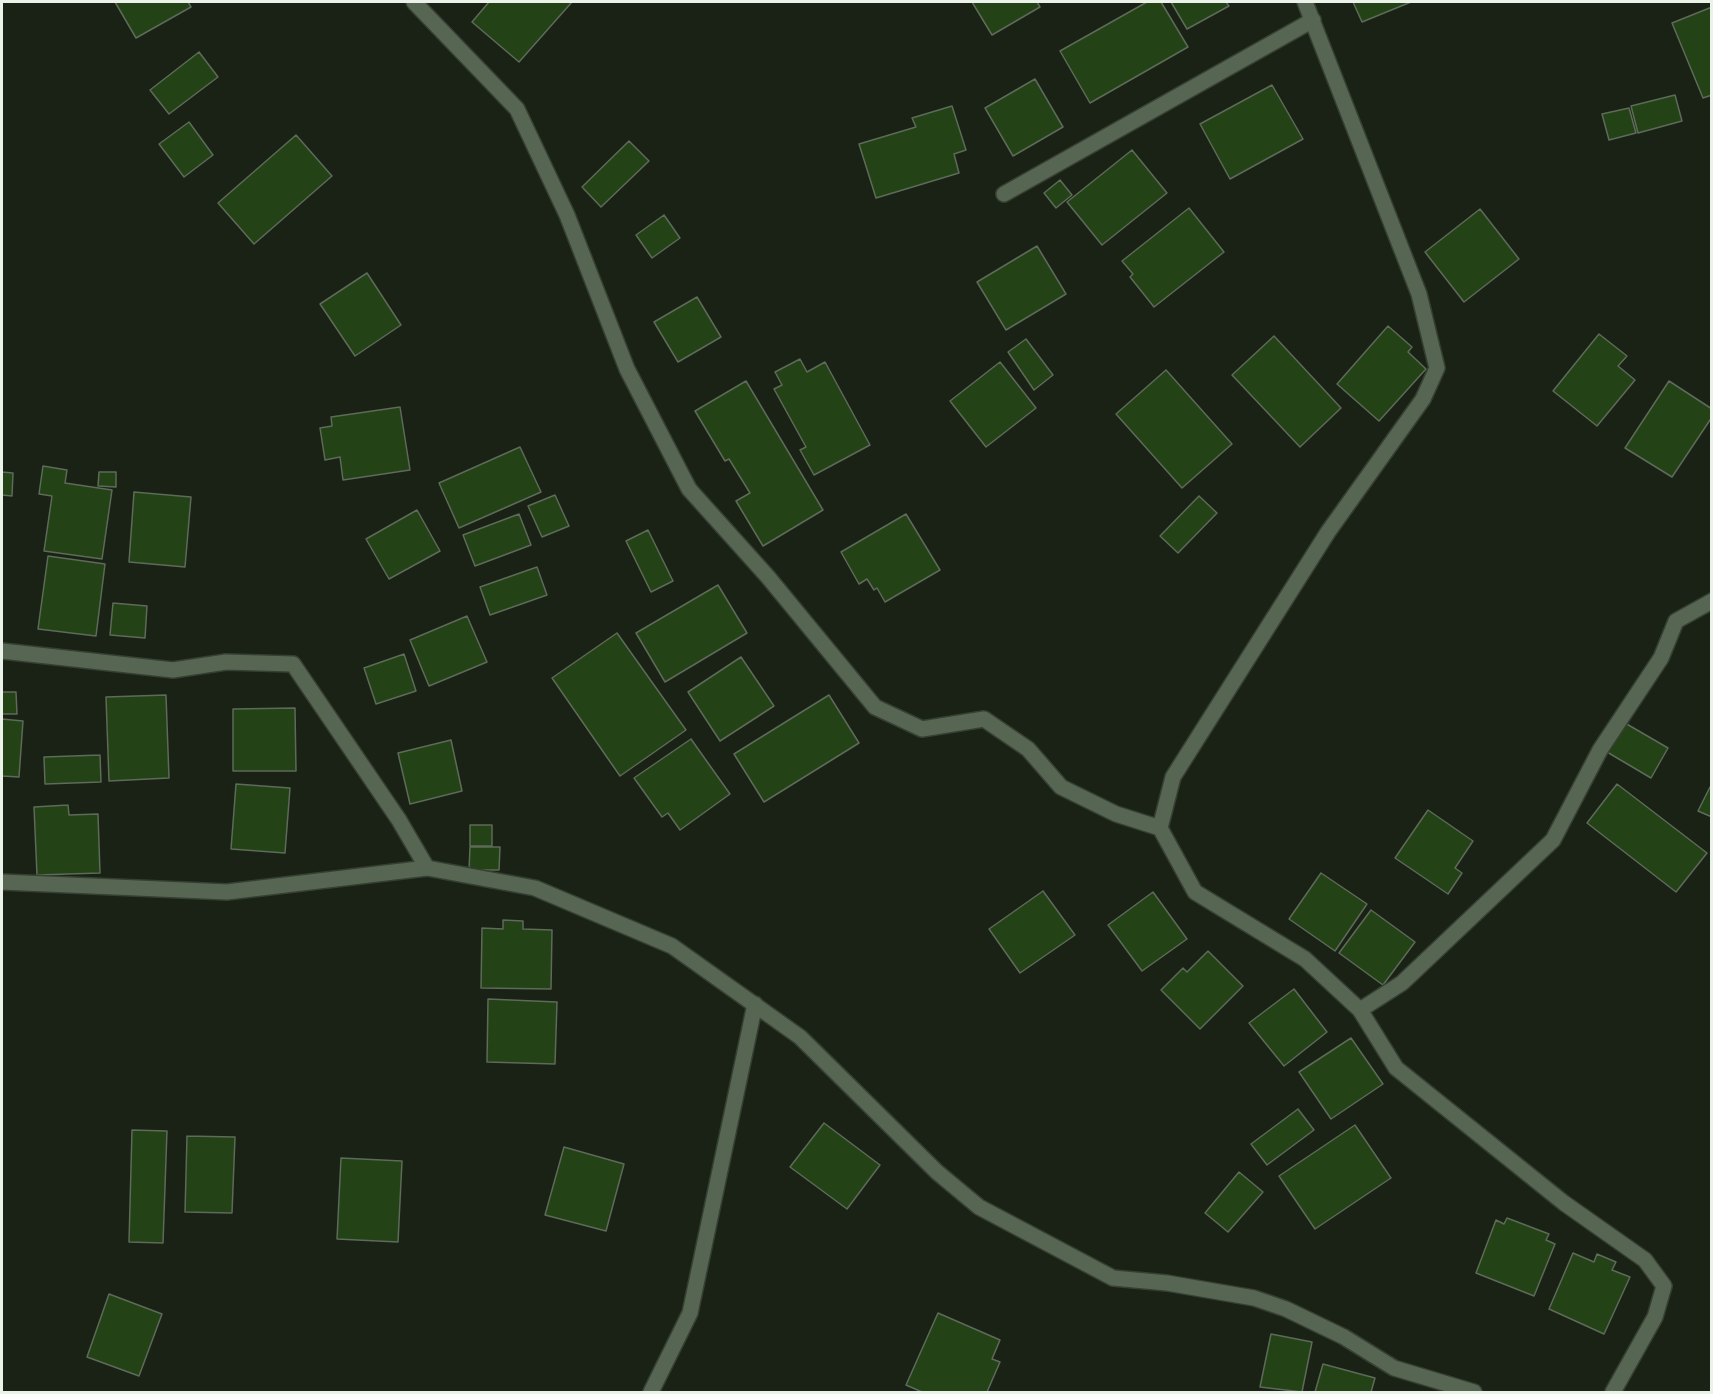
<!DOCTYPE html>
<style>
body{margin:0}
#map{position:relative;width:1713px;height:1394px;overflow:hidden;background:#192215;font-family:"Zilla Slab",serif}
canvas{display:block}
.frame{position:absolute;inset:0;border:3px solid #ebf2e9;pointer-events:none}
</style>
<div id="map">
<canvas width="1713" height="1394"></canvas>
<div class="frame"></div>
</div>
<script>
const g = document.querySelector('canvas').getContext('2d');
g.lineJoin = 'round';
function fill(path, color) { g.fillStyle = color; g.fill(path, 'evenodd'); }
const toPath = rows => new Path2D(rows.map(r => 'M' + r).join(''));
function stroke(path, color, width, dash) { g.strokeStyle = color; g.lineWidth = width; g.lineCap = dash ? 'butt' : 'round'; g.setLineDash(dash || []); g.stroke(path); }
const building = toPath([
 [115,2,188,2,191,7,136,38,115,2],
 [489,2,572,2,519,62,472,22,489,2],
 [972,2,1037,2,1040,7,992,35,972,2],
 [1147,2,1161,2,1188,47,1090,103,1060,51,1147,2],
 [1171,2,1226,2,1229,6,1187,29,1171,2],
 [1353,2,1411,2,1362,22,1353,2],
 [1712,7,1712,95,1703,98,1672,23,1712,7],
 [199,52,218,77,169,114,150,90,199,52],
 [1035,79,1063,127,1013,156,985,108,1035,79],
 [1272,85,1303,139,1230,179,1200,124,1272,85],
 [1675,95,1682,121,1638,133,1631,106,1675,95],
 [952,106,966,150,954,154,959,173,876,198,859,144,916,127,912,118,952,106],
 [1629,108,1636,133,1609,140,1602,114,1629,108],
 [189,122,213,155,184,177,159,144,189,122],
 [296,135,332,176,254,244,218,203,296,135],
 [629,141,649,161,601,207,582,187,629,141],
 [1132,150,1167,193,1102,245,1067,202,1132,150],
 [1060,180,1072,195,1056,208,1044,193,1060,180],
 [1189,208,1224,252,1154,307,1130,277,1133,274,1122,261,1189,208],
 [1480,209,1519,259,1464,302,1425,252,1480,209],
 [664,215,680,238,652,258,636,235,664,215],
 [1037,246,1066,294,1006,330,977,282,1037,246],
 [367,273,401,325,355,356,320,304,367,273],
 [697,297,721,337,678,362,654,322,697,297],
 [1388,326,1412,347,1408,352,1426,369,1379,421,1337,384,1388,326],
 [1599,334,1627,356,1618,366,1635,380,1597,426,1553,391,1599,334],
 [1274,336,1341,408,1300,447,1232,375,1274,336],
 [1026,339,1053,375,1034,390,1008,352,1026,339],
 [800,359,807,372,825,362,870,445,814,475,800,450,806,447,774,389,782,385,775,372,800,359],
 [1000,362,1036,408,986,447,950,401,1000,362],
 [1166,370,1232,444,1182,488,1116,414,1166,370],
 [746,381,823,510,763,546,736,501,750,493,729,459,725,461,695,411,746,381],
 [1669,381,1712,409,1712,417,1672,477,1625,448,1669,381],
 [400,407,410,470,343,480,340,457,325,460,320,428,332,426,331,417,400,407],
 [520,447,541,492,459,528,439,483,520,447],
 [43,466,67,470,65,483,112,490,102,559,44,551,52,496,39,494,43,466],
 [2,472,13,473,12,496,2,495,2,472],
 [99,472,116,472,116,487,98,486,99,472],
 [134,492,191,497,185,567,129,562,134,492],
 [555,495,569,526,542,537,528,506,555,495],
 [1199,496,1217,513,1178,553,1160,536,1199,496],
 [417,510,440,551,389,579,366,539,417,510],
 [519,514,531,545,475,566,463,535,519,514],
 [906,514,940,570,885,602,877,588,874,590,867,579,859,584,841,552,906,514],
 [648,530,673,581,651,592,626,541,648,530],
 [48,556,105,564,96,636,38,629,48,556],
 [537,567,547,595,490,615,480,587,537,567],
 [718,585,747,633,665,682,636,633,718,585],
 [113,603,147,606,145,638,110,635,113,603],
 [467,616,487,662,429,686,410,640,467,616],
 [617,633,686,730,620,776,552,678,617,633],
 [404,654,416,691,376,704,364,668,404,654],
 [741,657,774,706,720,741,688,692,741,657],
 [2,692,16,692,17,714,2,714,2,692],
 [166,695,169,778,109,781,106,697,166,695],
 [829,695,859,743,764,802,734,754,829,695],
 [295,708,296,771,233,771,233,709,295,708],
 [2,719,23,721,19,777,2,776,2,719],
 [1625,723,1668,748,1651,778,1607,752,1625,723],
 [691,739,730,794,680,830,668,813,662,817,634,778,691,739],
 [451,740,462,791,410,804,398,753,451,740],
 [100,755,101,782,45,784,44,757,100,755],
 [236,784,290,788,285,853,231,849,236,784],
 [1617,784,1707,853,1676,892,1587,823,1617,784],
 [1710,787,1712,788,1712,817,1698,811,1710,787],
 [68,805,69,815,98,814,100,873,37,875,34,807,68,805],
 [1428,810,1473,841,1455,868,1462,873,1448,894,1395,858,1428,810],
 [470,825,492,825,492,846,470,846,470,825],
 [470,847,500,847,499,870,469,870,470,847],
 [1321,873,1367,904,1335,951,1289,919,1321,873],
 [1043,891,1075,935,1020,973,989,929,1043,891],
 [1153,892,1187,939,1142,971,1108,925,1153,892],
 [1371,910,1415,942,1383,985,1339,953,1371,910],
 [503,920,523,921,523,929,552,930,551,989,481,988,482,928,503,929,503,920],
 [1208,951,1243,986,1200,1029,1161,990,1183,968,1187,972,1208,951],
 [1294,989,1327,1032,1284,1066,1249,1023,1294,989],
 [488,999,557,1002,555,1064,487,1062,488,999],
 [1351,1038,1383,1084,1331,1119,1299,1072,1351,1038],
 [1298,1109,1314,1130,1267,1165,1251,1144,1298,1109],
 [824,1123,880,1165,847,1209,790,1167,824,1123],
 [1355,1125,1391,1178,1315,1229,1279,1176,1355,1125],
 [132,1130,167,1131,163,1243,129,1242,132,1130],
 [187,1136,235,1137,232,1213,185,1212,187,1136],
 [564,1147,624,1164,606,1231,545,1215,564,1147],
 [341,1158,402,1161,398,1242,337,1239,341,1158],
 [1239,1172,1263,1192,1228,1232,1205,1213,1239,1172],
 [1507,1218,1549,1234,1546,1240,1555,1244,1534,1296,1476,1273,1496,1220,1504,1224,1507,1218],
 [1573,1253,1594,1262,1597,1254,1616,1262,1612,1270,1630,1277,1604,1334,1549,1309,1573,1253],
 [109,1294,162,1314,139,1376,87,1357,109,1294],
 [938,1313,1000,1340,992,1359,1000,1362,987,1392,922,1392,906,1385,938,1313],
 [1271,1334,1312,1342,1302,1392,1260,1387,1271,1334],
 [1323,1364,1375,1378,1371,1392,1315,1392,1323,1364]
]);
fill(building, '#234316');
stroke(building, '#5e6a5a', 1.5);
const street = toPath([
 [414,2,517,109,567,215,627,369,689,489,768,577,875,707,922,729,984,719,1028,749,1061,787,1116,814,1160,828],
 [1305,2,1419,294,1437,368,1423,399,1328,532,1173,777,1160,828,1195,892,1305,959,1360,1010,1396,1068,1564,1203,1645,1260,1664,1286,1655,1317,1613,1392],
 [1004,194,1313,20],
 [2,651,173,670,226,662,293,664,399,820,427,868,535,888,672,946,800,1037,937,1172,979,1207,1113,1278,1167,1283,1254,1298,1286,1309,1344,1337,1394,1368,1474,1392],
 [2,882,227,892,427,868],
 [1360,1010,1402,983,1553,840,1600,750,1661,658,1676,621,1712,601],
 [651,1392,690,1313,755,1004]
]);
stroke(street, '#363f33', 18);
stroke(street, '#576652', 15);
</script>
